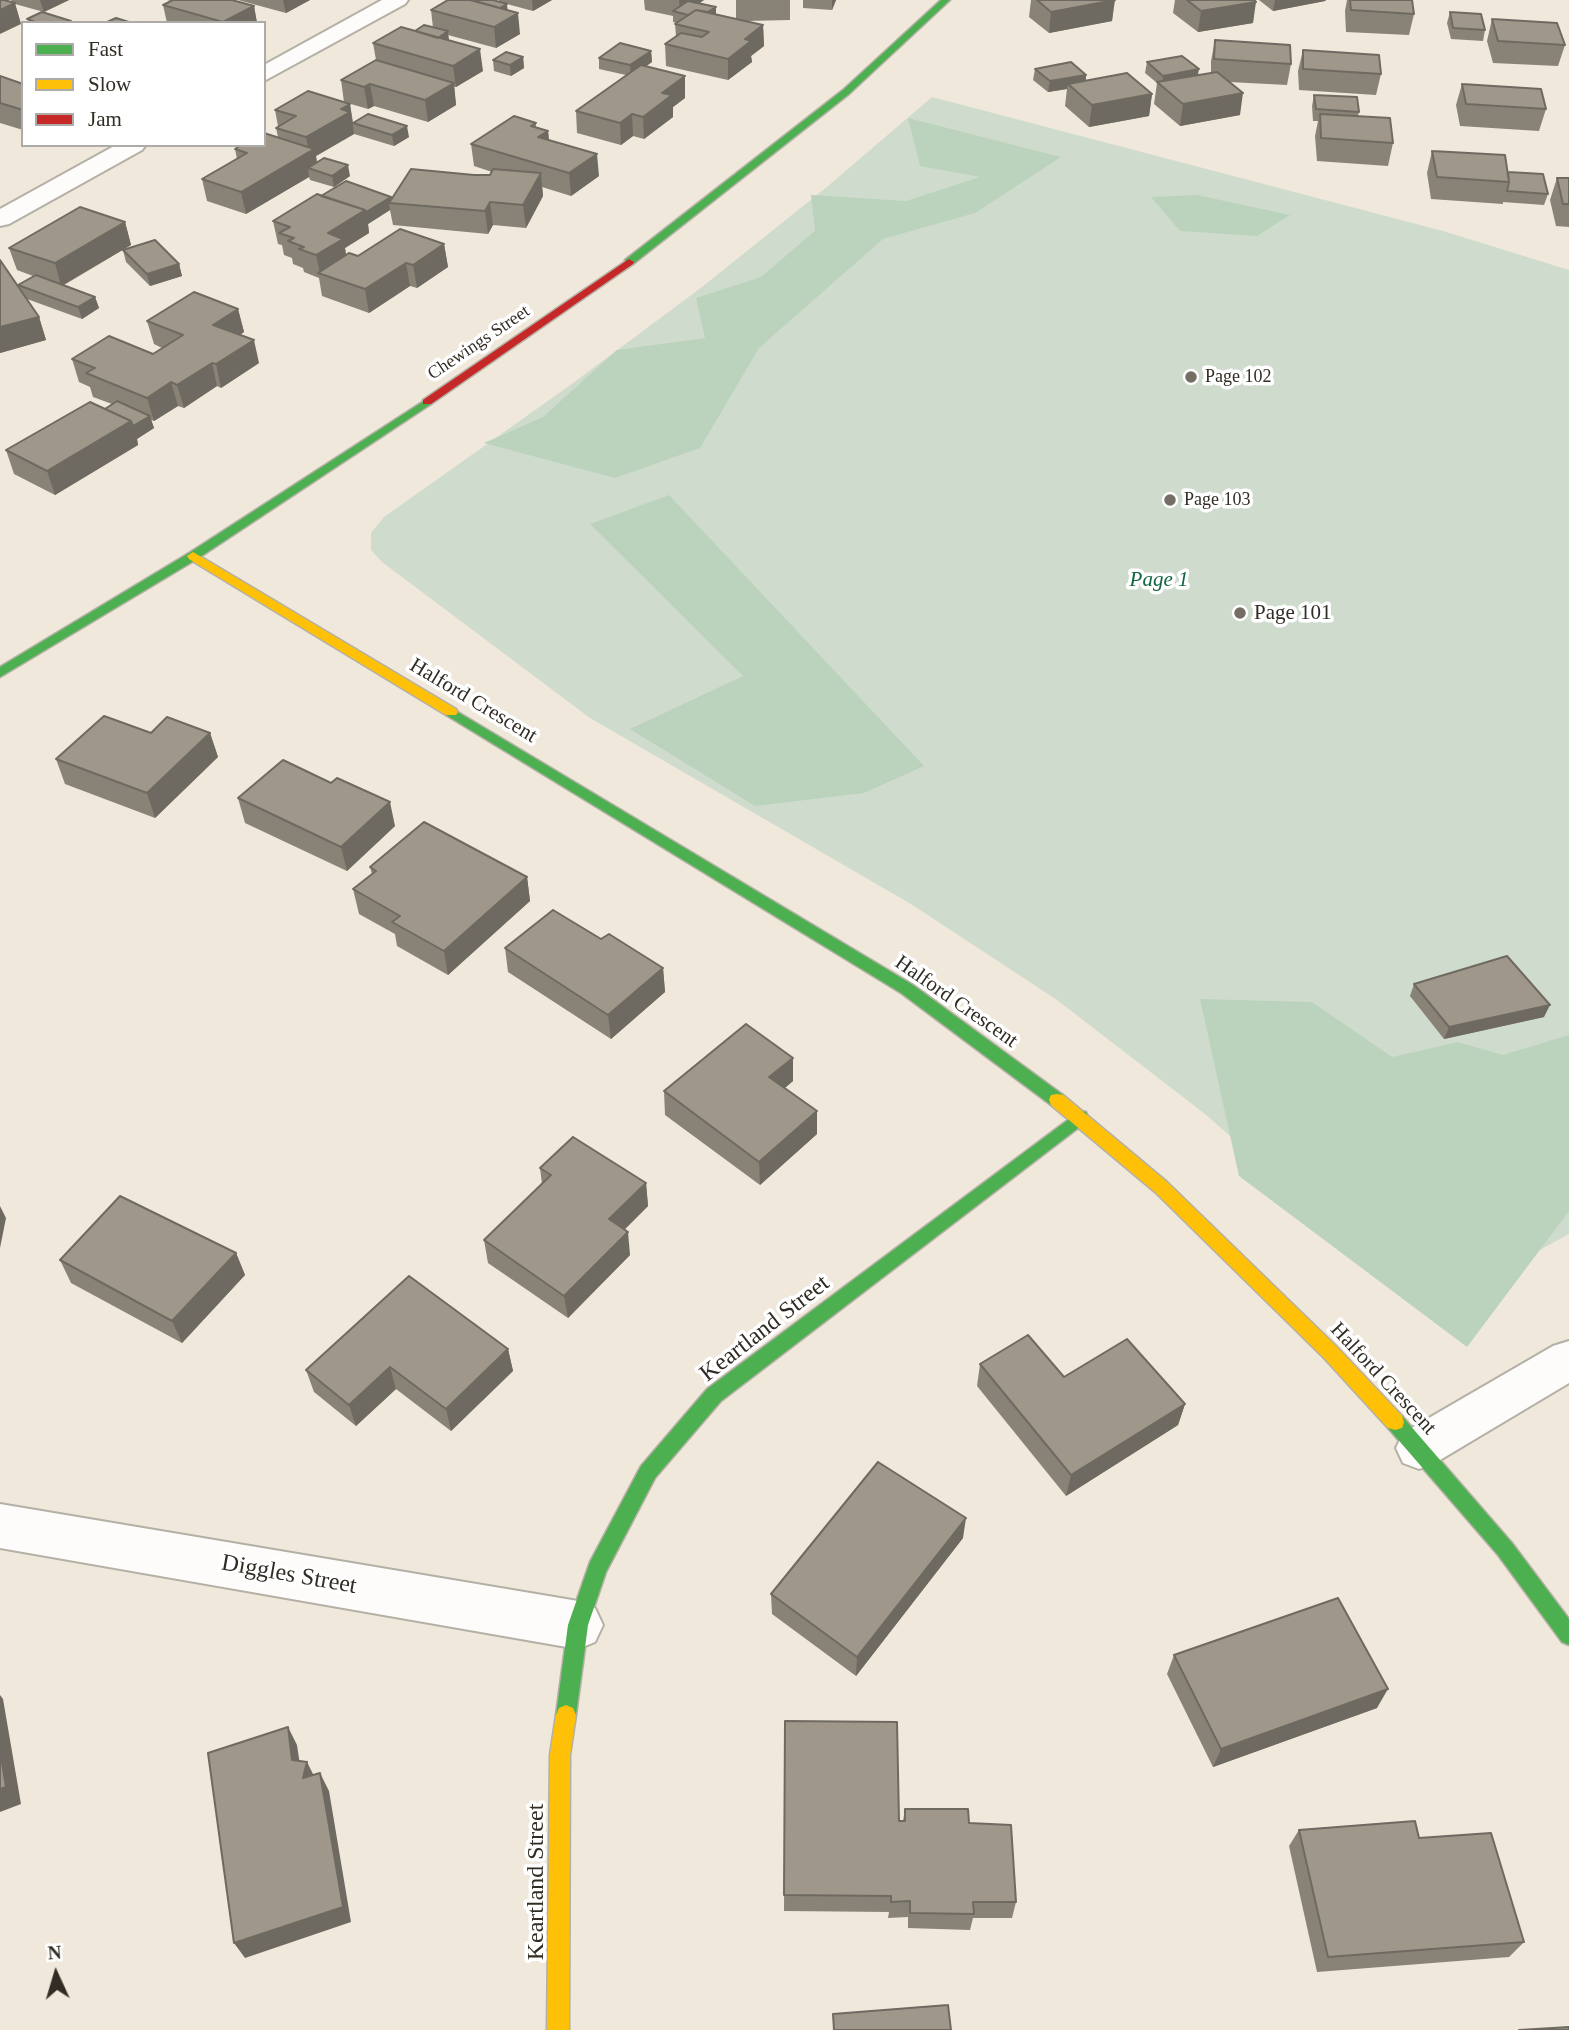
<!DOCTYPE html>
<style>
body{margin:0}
#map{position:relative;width:1569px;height:2030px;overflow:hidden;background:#efe8db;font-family:"Times New Roman",serif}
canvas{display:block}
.legend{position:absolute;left:21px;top:21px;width:245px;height:126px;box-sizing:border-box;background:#fff;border:2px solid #adaba7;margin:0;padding:9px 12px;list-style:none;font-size:21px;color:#322d24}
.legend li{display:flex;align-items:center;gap:14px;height:35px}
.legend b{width:35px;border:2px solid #adaba7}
.north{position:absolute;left:21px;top:1939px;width:70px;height:70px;-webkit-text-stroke:5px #fff;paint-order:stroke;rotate:356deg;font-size:19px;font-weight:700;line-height:28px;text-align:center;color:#322d24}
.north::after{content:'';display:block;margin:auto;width:24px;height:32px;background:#322d24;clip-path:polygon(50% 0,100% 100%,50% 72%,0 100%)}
</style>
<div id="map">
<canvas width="1569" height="2030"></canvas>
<ul class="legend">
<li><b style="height:9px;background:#4caf50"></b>Fast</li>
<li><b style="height:9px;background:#ffc107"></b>Slow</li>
<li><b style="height:9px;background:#c62828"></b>Jam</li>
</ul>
<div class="north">N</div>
</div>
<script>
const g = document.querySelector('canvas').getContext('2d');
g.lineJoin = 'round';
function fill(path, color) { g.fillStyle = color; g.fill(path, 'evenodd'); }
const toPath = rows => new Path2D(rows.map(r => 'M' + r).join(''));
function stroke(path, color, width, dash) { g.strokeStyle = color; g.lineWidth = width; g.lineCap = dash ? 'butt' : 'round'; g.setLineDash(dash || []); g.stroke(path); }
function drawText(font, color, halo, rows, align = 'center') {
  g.font = font + ' "Times New Roman",serif'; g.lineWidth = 7; g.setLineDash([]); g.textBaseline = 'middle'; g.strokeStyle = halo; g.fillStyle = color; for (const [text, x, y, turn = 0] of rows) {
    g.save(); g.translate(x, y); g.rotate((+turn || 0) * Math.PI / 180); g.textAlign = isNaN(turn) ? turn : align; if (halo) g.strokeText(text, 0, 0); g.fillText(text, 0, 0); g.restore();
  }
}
fill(toPath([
 [932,97,1443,231,1569,270,1569,1234,1454,1297,1412,1296,1205,1114,1057,1000,911,904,590,718,382,562,371,550,371,533,384,517,569,386,702,287,828,186]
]), '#cfdccd');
fill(toPath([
 [908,118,1061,157,975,213,883,239,759,348,700,448,615,478,484,443,543,417,617,350,705,338,696,298,761,277,815,231,811,195,906,201,980,177,920,166],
 [1197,195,1290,215,1257,236,1180,231,1151,197],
 [669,495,924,766,864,793,755,806,630,729,743,676,590,524],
 [1200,999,1312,1002,1392,1057,1458,1042,1503,1055,1569,1035,1569,1211,1467,1347,1239,1176]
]), '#bbd3bd');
const street = toPath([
 [382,0,408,0,405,4,264,81,264,65,382,0],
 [116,145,146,145,142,150,9,224,0,226,0,209,116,145],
 [1569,1341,1569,1383,1435,1463,1419,1469,1403,1463,1396,1448,1403,1433,1553,1346,1569,1341],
 [0,1504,578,1601,595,1608,603,1625,595,1642,578,1649,0,1548,0,1504]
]);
const fast = toPath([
 [941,0,950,0,849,94,633,264,625,264,625,260,843,90,941,0],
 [427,399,433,402,431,404,197,559,0,677,0,667,189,553,427,399],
 [451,708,913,985,1063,1095,1065,1100,1063,1105,1051,1105,901,993,446,715,444,712,451,708],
 [1080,1111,1086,1112,1088,1117,1086,1122,721,1401,655,1478,606,1572,588,1625,576,1715,573,1722,566,1725,559,1722,556,1715,568,1625,590,1562,641,1466,707,1389,1080,1111],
 [1395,1414,1402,1416,1512,1543,1569,1619,1569,1645,1562,1642,1498,1555,1388,1428,1386,1422,1388,1416,1395,1414]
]);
const slow = toPath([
 [193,552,456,709,458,712,456,715,446,715,189,559,187,556,193,552],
 [1057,1094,1063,1095,1167,1182,1336,1346,1402,1416,1404,1422,1402,1428,1395,1430,1388,1428,1324,1358,1155,1192,1051,1105,1049,1100,1051,1095,1057,1094],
 [566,1705,573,1708,576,1715,570,1755,569,2030,547,2030,550,1755,556,1715,559,1708,566,1705]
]);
const jam = toPath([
 [629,259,634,262,633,264,431,404,423,404,423,400,629,259]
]);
stroke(street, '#b5b0a6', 4);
stroke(fast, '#b5b0a6', 3);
stroke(slow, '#b5b0a6', 3);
stroke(jam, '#b5b0a6', 3);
fill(street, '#fdfcfa');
fill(fast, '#4caf50');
fill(slow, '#ffc107');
fill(jam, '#c62828');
fill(toPath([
 [11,0,69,0,44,12,15,4,21,24],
 [167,0,232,0,254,6,257,23,167,23,163,5,171,1],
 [238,0,310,0,286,13],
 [499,0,552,0,533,11,507,4,507,10,520,34,496,48,448,35,449,41,483,71,456,87,454,87,456,105,428,122,374,106,368,109,344,102,341,80,376,60,373,43,415,31,433,28,431,10,475,1,499,2],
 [644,0,704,0,699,3,716,14,736,19,736,0,790,0,790,20,746,21,763,25,764,46,751,56,752,62,728,80,666,66,665,44,676,36,675,24,677,23,673,22,673,16,645,10],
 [803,0,836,0,832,10,803,8],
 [1031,0,1114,0,1112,21,1049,33,1029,17],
 [1175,0,1254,0,1253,23,1198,32,1173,13],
 [1259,0,1326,0,1325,1,1273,11],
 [1347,0,1412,0,1414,14,1409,35,1346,32,1345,11],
 [1450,12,1485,30,1483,41,1451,39,1447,23],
 [1492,19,1565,45,1558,66,1493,63,1487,41],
 [1215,40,1291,64,1287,85,1229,82,1240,115,1180,126,1154,104,1157,83,1145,73,1147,62,1198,75,1211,73,1211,61],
 [1303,50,1381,74,1376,95,1299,90,1298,71],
 [651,51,652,62,646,66,685,98,673,107,673,117,644,139,633,136,621,145,577,133,576,111,626,75,599,69,599,58],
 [523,57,524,68,511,76,494,71,493,60],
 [1035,69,1086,75,1086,81,1152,94,1149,116,1089,127,1065,106,1067,89,1048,92,1033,80],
 [0,76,23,84,23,130,0,123],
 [1462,84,1546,109,1539,131,1460,126,1456,105],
 [1314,95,1359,112,1358,116,1393,143,1388,166,1317,161,1315,136,1318,121,1313,121,1312,106],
 [350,104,353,122,409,137,394,146,354,134,353,126,354,134,316,156,317,162,350,176,334,187,310,180,309,177,246,214,207,201,202,179,237,159,235,149,278,137,276,128,278,126,275,110],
 [536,123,536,127,548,131,549,140,599,176,571,196,542,187,543,196,526,228,493,225,488,234,393,225,390,210,368,224,369,233,345,248,346,255,358,256,444,244,448,267,417,288,410,286,369,313,322,296,319,278,304,272,303,268,293,264,292,258,284,255,282,245,278,244,273,221,321,196,392,199,474,175,490,175,492,172,474,166,471,144],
 [1432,151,1508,172,1548,194,1544,205,1503,202,1503,204,1431,199,1427,173],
 [1557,178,1569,178,1569,227,1556,226,1550,200],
 [125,222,131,245,64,285,95,297,99,308,82,319,27,299,39,317,46,340,0,353,0,260,19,287,18,285,33,276,17,270,9,248],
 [123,250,179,264,182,276,150,286,126,262],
 [238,309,244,332,240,335,259,363,221,388,217,386,184,408,178,406,154,421,151,420,154,428,137,439,138,445,55,495,14,474,6,450,105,409,112,404,93,397,90,387,79,382,72,359,153,354,162,348,154,344,147,321],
 [151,733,210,733,218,757,155,818,65,784,56,759],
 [238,798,395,826,347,871,245,823],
 [370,867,527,877,530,901,448,975,397,946,395,934,359,914,353,889,372,874],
 [601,939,663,968,665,992,611,1039,508,972,505,948],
 [1414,984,1544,1017,1444,1039,1410,996],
 [793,1058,793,1081,785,1088,817,1111,817,1134,760,1185,665,1115,664,1091],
 [540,1168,646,1183,648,1206,624,1230,630,1255,568,1318,488,1263,484,1240,542,1184],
 [236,1253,245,1275,182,1343,71,1283,60,1260],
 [508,1349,513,1371,451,1431,396,1389,356,1426,314,1392,306,1370],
 [980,1364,1064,1377,1185,1404,1178,1425,1066,1496,977,1386],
 [963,1538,856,1676,772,1614,771,1594],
 [1174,1655,1377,1708,1213,1767,1167,1674],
 [785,1721,899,1821,903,1821,905,1809,969,1823,1016,1902,1012,1918,973,1918,970,1930,908,1928,908,1917,888,1918,889,1912,784,1911],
 [1299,1830,1524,1942,1509,1957,1317,1972,1289,1846]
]), '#898377');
fill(toPath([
 [40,0,69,0,44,12],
 [283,0,310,0,286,13],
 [532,0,552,0,533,11],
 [679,0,704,0,685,14,680,13],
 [832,0,836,0,832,10],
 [1115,0,1112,21,1049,33,1051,12],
 [1275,0,1326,0,1325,1,1273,11],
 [1256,2,1253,23,1198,32,1201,11],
 [15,3,21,24,0,34,0,10],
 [507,4,508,14,488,15],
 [254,6,257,23,223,23],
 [716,7,716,18,701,18],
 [518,13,520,34,496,48,494,27],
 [763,25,764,46,751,56,752,62,728,80,728,59,745,39],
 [448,31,449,42,431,42],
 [480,49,483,71,456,87,453,66],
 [651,51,652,62,631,77,630,65],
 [523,57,524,68,511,76,510,65],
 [1199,69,1197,80,1162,87,1163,76],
 [1086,75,1085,86,1068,84,1067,89,1048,92,1050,81],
 [685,76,685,98,673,107,673,117,644,139,643,117,662,93],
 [454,83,456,105,428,122,425,100],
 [370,84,374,106,368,109,364,87],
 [1243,93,1240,115,1180,126,1183,104],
 [1152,94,1149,116,1089,127,1092,105],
 [350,104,354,134,316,156,318,171,308,168,309,177,246,214,241,192,309,152,306,137,341,109],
 [632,114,633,136,621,145,620,123],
 [407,126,409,137,394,146,392,135],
 [548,131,550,153,538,137],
 [597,154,599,176,571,196,569,173],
 [348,165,350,176,334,187,332,176],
 [541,173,543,196,526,228,523,205],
 [391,197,392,203,389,203,390,210,368,224,369,233,345,248,347,262,320,273,316,255,328,233,365,210],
 [490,202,493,225,488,234,485,211],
 [125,222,131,245,61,286,55,263],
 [444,244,448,267,417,288,413,265],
 [406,263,410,286,369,313,365,289],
 [179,264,182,276,150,286,147,274],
 [95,297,99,308,82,319,78,307],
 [238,309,244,332,219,348,213,325],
 [39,317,46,340,0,353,0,327],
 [254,340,259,363,221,388,216,364],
 [212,363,217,386,184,408,177,385],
 [171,382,178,406,154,421,147,398],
 [150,416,154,428,137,439,138,445,55,495,47,471,131,421],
 [210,733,218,757,155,818,147,793],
 [390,802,395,826,347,871,341,847],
 [527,877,530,901,448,975,444,951],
 [663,968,665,992,611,1039,608,1015],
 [1550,1005,1544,1017,1444,1039,1449,1027],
 [793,1058,793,1081,769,1101,769,1077],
 [817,1111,817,1134,760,1185,759,1162],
 [646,1183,648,1206,612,1242,609,1219],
 [0,1206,6,1218,0,1248],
 [628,1232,630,1255,568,1318,564,1296],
 [236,1253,245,1275,182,1343,172,1321],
 [508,1349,513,1371,451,1431,446,1409],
 [390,1367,396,1389,356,1426,349,1405],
 [1185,1404,1178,1425,1066,1496,1071,1475],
 [966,1518,963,1538,856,1676,857,1657],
 [1388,1689,1377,1708,1213,1767,1221,1749],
 [0,1695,3,1699,21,1804,0,1812],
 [288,1727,297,1745,302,1778,292,1760],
 [307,1762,316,1780,303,1778],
 [320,1773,329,1791,351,1922,245,1958,234,1943]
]), '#6f6a61');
const building = toPath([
 [0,0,4,0,15,3,0,10,0,0],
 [173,0,232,0,254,6,223,22,163,5,173,0],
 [448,0,470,0,518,13,494,27,431,10,448,0],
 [477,0,493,0,507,4,500,8,475,1,477,0],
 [1037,0,1115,0,1051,12,1037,0],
 [1187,0,1254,0,1256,2,1201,11,1187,0],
 [1350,0,1412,0,1414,14,1351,10,1350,0],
 [688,1,716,7,708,12,696,10,688,15,673,11,688,1],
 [696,10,763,25,745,39,751,41,728,59,665,44,681,33,702,37,709,32,675,24,696,10],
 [42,12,71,21,66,23,38,23,27,19,42,12],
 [1450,12,1481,14,1485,30,1453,28,1450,12],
 [116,18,132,23,105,23,116,18],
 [1492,19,1557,23,1565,45,1498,41,1492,19],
 [424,25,448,31,438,38,415,31,424,25],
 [401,27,480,49,453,66,373,43,401,27],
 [1215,40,1290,45,1291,64,1214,59,1215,40],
 [620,43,651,51,630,65,599,58,620,43],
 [1303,50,1379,55,1381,74,1303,69,1303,50],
 [506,52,523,57,510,65,493,60,506,52],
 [1182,56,1199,69,1163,76,1147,62,1182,56],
 [376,60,454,83,425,100,370,84,364,87,341,80,376,60],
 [1071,62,1086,75,1050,81,1035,69,1071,62],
 [641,65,685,76,662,93,672,95,643,117,632,114,620,123,576,111,641,65],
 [1217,72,1243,93,1183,104,1157,82,1217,72],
 [1127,73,1152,94,1092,105,1068,84,1127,73],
 [0,76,23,84,23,110,0,103,0,76],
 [1462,84,1541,89,1546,109,1466,104,1462,84],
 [308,91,350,104,341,109,350,112,306,137,276,128,296,116,275,110,308,91],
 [1314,95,1357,97,1359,112,1316,109,1314,95],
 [368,114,407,126,392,135,353,123,368,114],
 [1320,114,1390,118,1393,143,1321,138,1320,114],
 [514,116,536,123,531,126,548,131,538,137,597,154,569,173,471,144,514,116],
 [264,133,314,149,241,192,202,179,247,153,235,149,241,145,264,145,264,133],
 [1432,151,1505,155,1509,182,1437,177,1432,151],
 [324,158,348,165,332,176,308,168,324,158],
 [411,169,474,175,490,175,493,169,541,173,523,205,490,202,485,211,389,203,411,169],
 [1508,172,1543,174,1548,194,1507,191,1509,182,1508,172],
 [1557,178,1569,178,1569,204,1563,204,1557,178],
 [346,181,391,197,366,212,365,210,321,196,346,181],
 [317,194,365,210,328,233,343,239,316,255,299,249,304,247,288,241,294,238,279,233,290,227,273,221,317,194],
 [80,207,125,222,55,263,9,248,80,207],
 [400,229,444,244,413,265,406,263,365,289,318,273,349,253,358,256,400,229],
 [155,240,179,264,147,274,123,250,155,240],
 [0,260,39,317,0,327,0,260],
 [36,275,95,297,78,307,18,285,36,275],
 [194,292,238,309,213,325,254,340,216,364,212,363,177,385,171,382,147,398,86,373,95,368,72,359,109,336,153,354,183,335,147,321,194,292],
 [117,401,150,416,133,426,131,421,105,409,117,401],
 [90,402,131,421,47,471,6,450,90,402],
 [104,716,151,733,167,717,210,733,147,793,56,759,104,716],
 [283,760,331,783,337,778,390,802,341,847,238,798,283,760],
 [424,822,527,877,444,951,392,922,400,916,353,889,376,871,370,867,424,822],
 [553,910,601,939,609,934,663,968,608,1015,505,948,553,910],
 [1507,956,1550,1005,1449,1027,1414,984,1507,956],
 [746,1024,793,1058,769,1077,817,1111,759,1162,664,1091,746,1024],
 [573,1137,646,1183,609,1219,628,1232,564,1296,484,1240,551,1175,540,1168,573,1137],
 [120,1196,236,1253,172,1321,60,1260,120,1196],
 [409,1276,508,1349,446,1409,390,1367,349,1405,306,1370,409,1276],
 [1028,1335,1064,1377,1127,1339,1185,1404,1071,1475,980,1364,1028,1335],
 [878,1462,966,1518,857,1657,771,1594,878,1462],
 [1338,1598,1388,1689,1221,1749,1174,1655,1338,1598],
 [785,1721,897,1722,899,1821,905,1821,905,1809,968,1809,969,1823,1011,1825,1016,1902,973,1902,974,1914,910,1913,910,1901,891,1902,891,1896,784,1895,785,1721],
 [288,1727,292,1760,307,1762,303,1778,320,1773,343,1907,234,1943,208,1753,288,1727],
 [0,1751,6,1787,0,1789,0,1751],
 [1415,1821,1419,1838,1491,1833,1524,1942,1328,1957,1299,1830,1415,1821],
 [948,2005,951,2030,834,2030,833,2014,948,2005],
 [1569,2027,1569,2030,1519,2030,1569,2027]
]);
fill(building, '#9f988a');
stroke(building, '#6f6a61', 2);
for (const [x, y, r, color] of [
 [1191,377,7,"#746e64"],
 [1170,500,7,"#746e64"],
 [1240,613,7,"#746e64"]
]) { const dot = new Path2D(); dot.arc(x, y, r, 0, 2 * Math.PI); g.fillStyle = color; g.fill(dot); stroke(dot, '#fff', 2.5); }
drawText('18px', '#322d24', '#fff', [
 ["Chewings Street",479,343,-34]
]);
drawText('18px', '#322d24', '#fff', [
 ["Page 102",1205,377],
 ["Page 103",1184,500]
], 'left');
drawText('italic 21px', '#126643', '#fff', [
 ["Page 1",1159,580]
]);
drawText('21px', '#322d24', '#fff', [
 ["Page 101",1254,613]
], 'left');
drawText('21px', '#322d24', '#fff', [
 ["Halford Crescent",473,701,31],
 ["Halford Crescent",956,1002,35],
 ["Halford Crescent",1383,1379,47]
]);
drawText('24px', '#322d24', '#fff', [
 ["Keartland Street",765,1329,-38],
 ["Diggles Street",289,1575,10],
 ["Keartland Street",537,1882,-90]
]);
</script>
